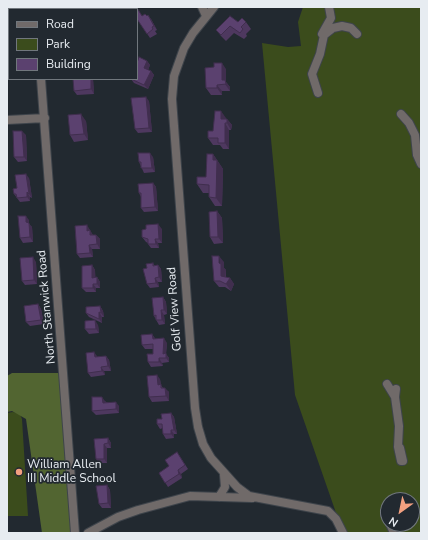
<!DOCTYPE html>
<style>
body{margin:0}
#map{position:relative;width:428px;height:540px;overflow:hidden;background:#222930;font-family:"Nunito Sans",sans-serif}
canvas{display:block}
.frame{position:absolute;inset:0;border:8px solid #e7ecf1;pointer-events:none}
.legend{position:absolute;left:8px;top:8px;width:130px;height:72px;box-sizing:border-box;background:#222930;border:1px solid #71777d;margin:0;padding:5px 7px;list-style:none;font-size:12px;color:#e7ecf1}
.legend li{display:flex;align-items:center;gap:8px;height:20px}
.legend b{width:20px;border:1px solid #71777d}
.north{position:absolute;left:380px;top:492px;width:40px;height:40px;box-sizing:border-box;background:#222930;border:1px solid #71777d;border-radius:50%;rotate:213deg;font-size:11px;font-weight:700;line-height:16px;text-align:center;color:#e7ecf1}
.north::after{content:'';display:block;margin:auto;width:14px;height:18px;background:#f2a080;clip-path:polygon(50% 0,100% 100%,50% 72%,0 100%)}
</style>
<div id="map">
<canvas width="428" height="540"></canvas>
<div class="frame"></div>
<ul class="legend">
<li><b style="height:5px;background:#706a69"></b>Road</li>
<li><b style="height:11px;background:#3b4c1c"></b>Park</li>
<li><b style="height:11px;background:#5b416f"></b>Building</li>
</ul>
<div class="north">N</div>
</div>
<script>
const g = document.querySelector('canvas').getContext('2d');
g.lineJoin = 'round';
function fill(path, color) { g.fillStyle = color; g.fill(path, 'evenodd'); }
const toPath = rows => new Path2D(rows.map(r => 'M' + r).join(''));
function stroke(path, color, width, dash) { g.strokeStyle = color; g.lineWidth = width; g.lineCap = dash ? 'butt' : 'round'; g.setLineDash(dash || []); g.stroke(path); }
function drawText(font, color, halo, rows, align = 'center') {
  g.font = font + ' "Nunito Sans",sans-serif'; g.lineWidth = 3.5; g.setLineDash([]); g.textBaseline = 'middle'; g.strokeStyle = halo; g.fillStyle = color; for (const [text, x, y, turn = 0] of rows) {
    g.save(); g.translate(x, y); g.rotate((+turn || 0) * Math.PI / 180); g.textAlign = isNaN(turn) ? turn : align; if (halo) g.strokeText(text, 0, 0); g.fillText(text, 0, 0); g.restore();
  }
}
fill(toPath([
 [303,7,421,7,421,533,343,533,295,395,262,43,288,47,301,46,298,22],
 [388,500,412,500,412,524,388,524],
 [13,412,20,414,22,419,28,516,7,516,7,413]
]), '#3b4c1c');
fill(toPath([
 [12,373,62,373,73,533,42,533,26,419,12,411,7,412,7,376]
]), '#526531');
const minor = toPath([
 [35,7,35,9],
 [202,7,206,16],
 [214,7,193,33,184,48,174,76,172,99,195,408,198,427,203,444,211,458,237,487,249,496,328,511,336,519,343,533],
 [322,34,331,18,329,7],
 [41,79,75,533],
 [318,93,312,74,320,54,324,35,333,28,342,26,351,28,357,34],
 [401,114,409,123,415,135,417,155,421,164],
 [7,120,45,118],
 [387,384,395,397],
 [396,389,395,397,399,426,398,447,401,461,403,461,400,448],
 [219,497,225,487,224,475],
 [385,515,388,520],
 [390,524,394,533],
 [88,533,118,517,138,510,190,496,252,498]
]);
stroke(minor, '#3e444b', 10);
stroke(minor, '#706a69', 8);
fill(toPath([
 [86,7,112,7,114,9,90,9],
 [142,16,151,19,157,30,155,31,157,34,150,38,137,19],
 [238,22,246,22,251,29,246,34,247,36,244,39,234,33,226,41,221,36,216,30],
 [147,61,150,65,148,70,151,71,154,75,148,89,134,83,131,79],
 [226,69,226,82,230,87,230,91,222,91,222,95,211,95,206,88],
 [93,79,94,94,77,95,74,91],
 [149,101,152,132,138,133,135,129],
 [226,118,226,119,227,119,232,125,231,130,229,130,229,149,223,149,220,145,213,145,208,138,213,131],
 [86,121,88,140,74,142,70,135],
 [26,135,27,161,18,162,14,157],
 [213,154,223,169,222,206,215,206,209,197,209,193,203,193,197,184,206,177],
 [153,157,155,172,144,173,139,162],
 [29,178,32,198,30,197,30,201,20,202,14,194,17,188],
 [153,183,156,187,158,211,144,212,141,208,141,197,139,193],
 [217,211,222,218,223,243,214,244,210,237],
 [29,220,29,224,32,227,33,242,23,243,20,238],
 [90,229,90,231,93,235,96,235,100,239,100,249,92,249,93,257,80,258,77,254],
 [162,229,162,243,158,243,159,248,151,248,148,244,148,243,146,242,142,237],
 [36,262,37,284,25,285,22,281],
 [224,262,224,268,226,270,226,277,230,278,234,284,231,291,225,287,219,287,214,281],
 [153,263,154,265,158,265,161,269,162,282,158,282,159,287,150,288,147,284,147,268],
 [92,265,95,270,95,277,97,277,100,282,100,288,96,288,96,292,86,292,82,288],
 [163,297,166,302,167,314,164,315,165,324,159,325,154,316],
 [38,304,41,309,44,324,30,326,26,322],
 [100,306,103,311,104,317,102,317,102,323,89,317,86,313],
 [98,325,99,333,89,334,85,329],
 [152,334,155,339,167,343,166,354,169,358,169,362,162,363,163,366,151,367,148,362,153,354,153,349,145,349,142,345],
 [97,356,97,357,106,356,109,360,111,371,104,371,105,375,91,377,88,373],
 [160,379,161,385,163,388,169,392,169,401,152,402,149,397],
 [105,401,106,402,119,406,119,413,96,415,92,411],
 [171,413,174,417,177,434,174,434,174,438,166,439,163,434,163,428,160,429,157,424,162,419],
 [108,438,111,443,111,448,107,448,107,463,99,463,96,459,94,439],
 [177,452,188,469,181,474,182,478,168,487,159,473,169,466],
 [107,485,110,490,111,508,102,508,99,504]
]), '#4e385f');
fill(toPath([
 [58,7,62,7,61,9,58,9],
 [148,15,151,19,157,30,154,26],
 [147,61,150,65,147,72,144,68],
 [222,63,226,69,226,82,230,87,230,91,222,80],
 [151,71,154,75,148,89,144,85],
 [91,79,93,79,94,94,91,89],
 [217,85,222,91,222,95,217,88],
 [146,97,149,101,152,132,149,128],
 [221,111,226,118,226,123,225,123,229,130,229,149,225,143,221,119],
 [81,114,86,121,88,140,84,134],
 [227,119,232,125,231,130,227,123],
 [22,131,26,135,27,161,24,157],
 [150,153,153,157,155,172,152,168],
 [213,154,223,169,222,206,216,198],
 [26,174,29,178,32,198,29,194],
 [153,183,156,187,158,211,155,207],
 [27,192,30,197,30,201,27,197],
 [217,211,222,218,223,243,218,237],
 [26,216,29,220,29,224,32,227,33,242,30,237,26,222],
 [158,224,162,229,162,243,159,239],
 [87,225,93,235,93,240,87,231],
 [96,235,100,239,100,249,97,244],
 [155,239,158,243,159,248,156,244],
 [89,245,92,249,93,257,90,253],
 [219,256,224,262,224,268,226,270,225,282,221,276],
 [33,257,36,262,37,284,34,280],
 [92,265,95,270,96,282,92,278],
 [158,265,161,269,162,282,159,277],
 [97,277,100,282,100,288,97,284],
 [155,278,158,282,159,287,156,283],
 [230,278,234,284,231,291,226,284],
 [93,284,96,288,96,292,93,288],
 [163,297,166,302,167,314,164,310],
 [38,304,41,309,44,324,41,320],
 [100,306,103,311,104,317,101,313],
 [161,310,164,315,165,324,162,320],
 [99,312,102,317,102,323,99,319],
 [95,320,98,325,99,333,96,329],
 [152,334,155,338,156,344,153,339],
 [164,338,167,343,166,354,169,358,169,362,163,354],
 [94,352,97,356,98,362,95,357],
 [106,356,109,360,111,371,108,366],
 [159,358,162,363,163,366,159,362],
 [101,367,104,371,105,375,102,371],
 [157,375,160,379,161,389,158,385],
 [165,388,169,392,169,401,166,396],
 [102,397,105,401,106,407,103,403],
 [116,402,119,406,119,413,116,409],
 [171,413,174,417,177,434,174,430],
 [171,430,174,434,174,438,171,434],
 [108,438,111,443,111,448,108,443],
 [104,444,107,448,107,463,104,459],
 [178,470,181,474,182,478,179,474],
 [107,485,110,490,111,508,108,503]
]), '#402e4e');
const building = toPath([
 [48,7,58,7,58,9,48,9,48,7],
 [93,7,112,7,111,9,92,9,93,7],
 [137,8,142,16,145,14,147,16,148,15,154,26,152,27,153,29,147,34,137,19,137,9,136,9,137,8],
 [230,16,238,22,242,18,246,22,241,27,243,29,240,33,230,26,221,35,216,30,230,16],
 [139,57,147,61,144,68,151,71,144,85,131,79,137,79,137,63,139,57],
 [214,63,222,63,222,80,225,80,226,84,217,85,217,88,206,88,205,68,214,67,214,63],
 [73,79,91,79,91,89,74,91,73,79],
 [146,97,149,128,135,129,131,98,146,97],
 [215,111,221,111,221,119,227,119,227,123,225,123,225,143,218,143,218,138,208,138,208,131,213,131,215,111],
 [81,114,84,134,70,135,68,115,81,114],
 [13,131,22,131,24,157,14,157,13,131],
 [138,153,150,153,152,168,141,168,141,162,139,162,138,153],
 [207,154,213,154,213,160,217,160,216,198,209,197,209,185,197,184,197,177,206,177,207,154],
 [26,174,29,194,27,192,27,197,17,198,16,194,14,194,13,189,17,188,15,175,26,174],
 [153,183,155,207,141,208,141,193,139,193,138,184,153,183],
 [217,211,218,237,210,237,209,212,217,211],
 [18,216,26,216,26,222,29,223,30,237,20,238,18,216],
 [158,224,159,239,155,239,156,244,148,244,148,239,142,237,142,230,146,229,146,225,158,224],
 [87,225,87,231,90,230,90,235,96,235,97,244,89,245,90,253,77,254,75,226,87,225],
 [212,256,219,256,219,263,221,264,221,276,230,278,226,284,220,281,214,281,212,256],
 [33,257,34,280,22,281,20,258,33,257],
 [153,263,153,266,158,265,159,277,155,278,156,283,147,284,143,269,147,268,146,264,153,263],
 [92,265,92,278,97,277,97,284,93,284,93,288,82,288,82,266,92,265],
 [163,297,164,310,161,310,162,320,156,320,156,315,154,316,152,298,163,297],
 [38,304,41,320,26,322,24,306,38,304],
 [100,306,101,313,99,312,99,319,86,313,86,307,100,306],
 [95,320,96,329,85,329,85,321,95,320],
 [152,334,153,339,164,338,163,354,166,353,166,358,159,358,159,362,148,362,147,354,153,354,153,344,142,345,141,335,152,334],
 [94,352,95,357,106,356,108,366,101,367,102,371,88,373,86,353,94,352],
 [157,375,158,385,161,384,161,388,165,388,166,396,149,397,147,376,157,375],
 [92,397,102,397,103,403,116,402,116,409,92,411,92,397],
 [171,413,174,430,171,430,171,434,163,434,162,424,157,424,157,419,162,419,161,414,171,413],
 [108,438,108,443,104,444,104,459,96,459,94,439,108,438],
 [177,452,185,465,178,470,179,474,165,483,159,473,169,466,165,460,177,452],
 [107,485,108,503,99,504,96,486,107,485]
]);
fill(building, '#5b416f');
stroke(building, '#402e4e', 1);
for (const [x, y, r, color] of [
 [19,472,4,"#f2a080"]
]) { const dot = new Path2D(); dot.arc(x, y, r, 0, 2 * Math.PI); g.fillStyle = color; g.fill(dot); stroke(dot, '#222930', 1.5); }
drawText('12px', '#e7ecf1', '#222930', [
 ["North Stanwick Road",47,307,-95],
 ["Golf View Road",175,309,-94]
]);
drawText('12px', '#e7ecf1', '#222930', [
 ["William Allen",27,465],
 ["III Middle School",27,479]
], 'left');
</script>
